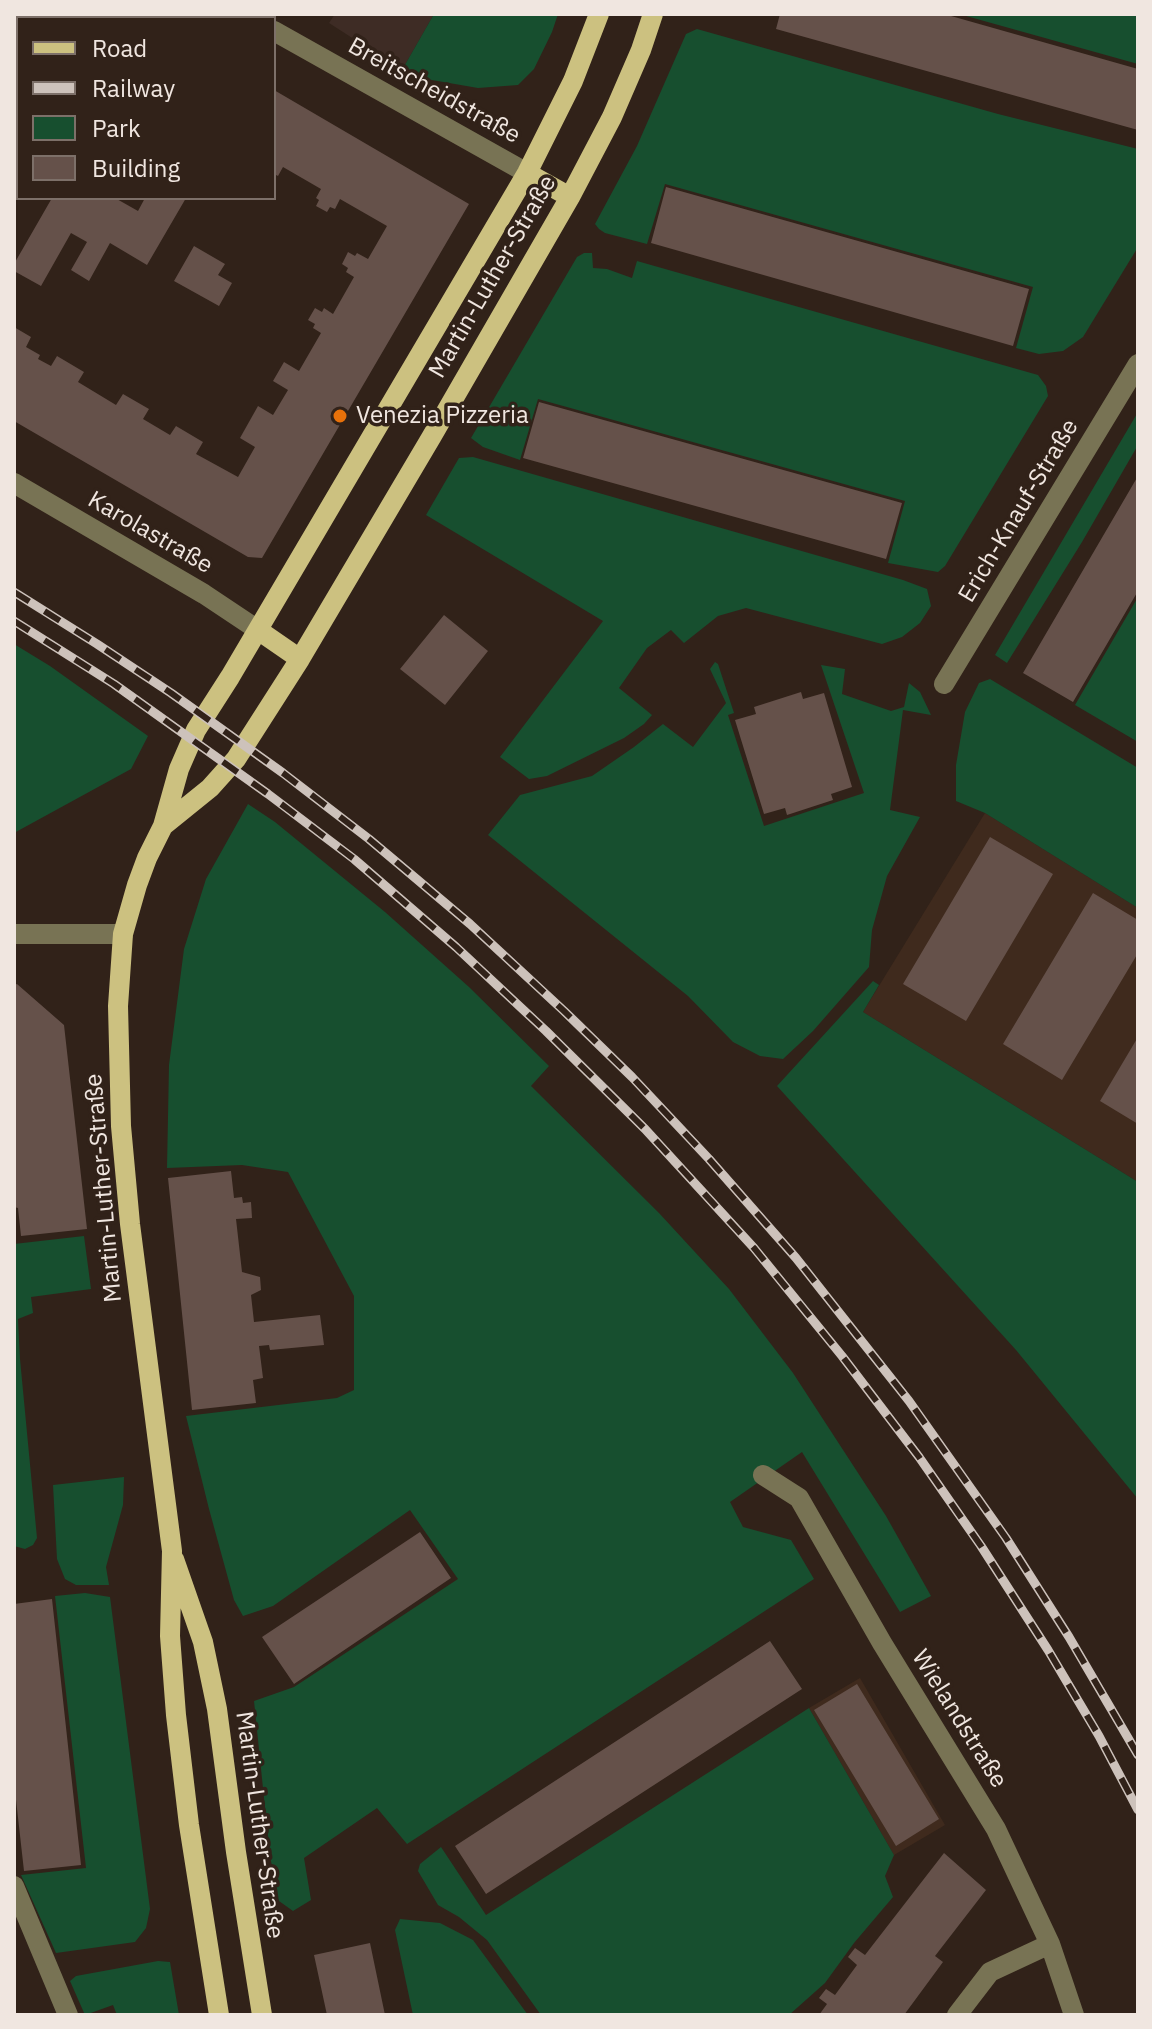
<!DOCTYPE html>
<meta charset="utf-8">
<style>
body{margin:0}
#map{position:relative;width:1152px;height:2029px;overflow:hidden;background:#312219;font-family:"IBM Plex Sans",sans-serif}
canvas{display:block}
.frame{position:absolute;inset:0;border:16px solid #f0e6e0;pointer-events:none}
.legend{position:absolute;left:16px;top:16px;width:260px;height:184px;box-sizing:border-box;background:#312219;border:2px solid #7d7069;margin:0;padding:10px 14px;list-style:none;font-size:24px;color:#f0e6e0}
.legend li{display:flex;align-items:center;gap:16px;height:40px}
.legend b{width:40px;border:2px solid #7d7069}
</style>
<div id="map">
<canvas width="1152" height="2029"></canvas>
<div class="frame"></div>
<ul class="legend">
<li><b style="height:10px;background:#ccc180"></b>Road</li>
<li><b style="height:10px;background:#cdc2bb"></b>Railway</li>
<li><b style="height:22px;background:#174f2f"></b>Park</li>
<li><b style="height:22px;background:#65514a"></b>Building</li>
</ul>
</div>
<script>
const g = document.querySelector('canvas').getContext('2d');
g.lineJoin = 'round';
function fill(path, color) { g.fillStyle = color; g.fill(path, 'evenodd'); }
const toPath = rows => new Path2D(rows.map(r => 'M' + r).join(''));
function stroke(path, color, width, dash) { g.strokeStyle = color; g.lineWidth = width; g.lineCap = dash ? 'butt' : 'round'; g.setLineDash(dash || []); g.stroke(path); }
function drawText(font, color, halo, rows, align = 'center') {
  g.font = font + ' "IBM Plex Sans",sans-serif'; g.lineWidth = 7; g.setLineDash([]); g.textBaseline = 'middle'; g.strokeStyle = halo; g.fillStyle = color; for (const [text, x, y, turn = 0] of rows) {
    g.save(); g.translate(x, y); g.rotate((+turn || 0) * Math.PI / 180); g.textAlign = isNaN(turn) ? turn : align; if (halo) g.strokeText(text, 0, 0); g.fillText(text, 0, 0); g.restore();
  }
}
fill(toPath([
 [335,14,434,14,402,70,329,23]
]), '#3e2c25');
fill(toPath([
 [985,813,1138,908,1138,1182,863,1012],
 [860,1678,945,1825,894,1855,809,1708]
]), '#3f2a1d');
fill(toPath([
 [434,14,558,14,552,32,534,69,518,85,478,88,426,79,402,70],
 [959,14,1138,14,1138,64],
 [697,29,998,114,1138,149,1138,247,1083,337,1063,351,1039,354,1016,348,1033,287,665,184,647,244,605,233,599,229,595,224,637,146,686,34],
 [584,253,592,253,593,268,607,269,632,278,637,261,1038,375,1046,386,1048,396,945,566,938,572,888,563,905,501,538,399,520,460,483,447,471,438,577,257],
 [1138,412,1138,445,1082,542,1007,663,995,655],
 [473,457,903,580,927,589,931,606,920,623,902,637,882,644,746,608,718,616,684,643,671,630,647,648,619,688,652,715,644,724,624,738,547,776,529,779,500,757,603,621,426,515,459,458],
 [1138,597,1138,742,1075,705],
 [14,644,50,666,148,736,131,769,14,833],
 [715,662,718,664,734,713,728,715,764,826,864,793,821,665,845,669,842,694,891,711,904,707,909,683,920,692,931,715,903,710,890,810,920,817,887,876,872,930,869,967,813,1031,783,1059,760,1056,733,1042,688,996,488,835,520,795,592,776,634,747,663,724,693,747,726,703,710,669],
 [990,679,1138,768,1138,908,985,813,956,801,956,765,965,712,979,683],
 [248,804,275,822,385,912,469,987,549,1066,531,1086,659,1213,729,1289,793,1373,886,1516,931,1596,900,1612,802,1452,730,1502,743,1527,791,1540,814,1579,407,1844,377,1808,304,1858,311,1900,293,1911,279,1901,270,1856,254,1701,294,1687,458,1579,410,1510,273,1606,243,1616,234,1600,209,1509,186,1416,337,1398,354,1390,354,1296,288,1172,242,1165,167,1168,169,1065,184,949,206,879],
 [873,981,879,985,863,1012,1138,1182,1138,1499,1016,1350,777,1086],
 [84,1236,91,1289,31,1297,33,1313,18,1319,20,1359,37,1538,33,1545,25,1549,14,1546,14,1244],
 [124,1477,123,1505,106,1567,109,1585,76,1585,65,1579,57,1559,53,1485],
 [85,1593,110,1597,150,1909,146,1928,135,1942,56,1953,21,1875,86,1868,55,1596],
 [809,1708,894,1855,885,1876,893,1897,854,1943,825,1983,789,2015,541,2015,487,1940,459,1917,438,1905,418,1871,420,1864,441,1847,486,1915],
 [400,1919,440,1923,473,1940,528,2015,413,2015,395,1930],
 [158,1961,170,1962,179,2015,117,2015,113,2005,85,2015,70,1981,76,1976]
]), '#174f2f');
fill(toPath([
 [24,14,86,14,84,18,31,18],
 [780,14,944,14,1138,69,1138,130,776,29],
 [274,90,469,204,262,558,248,557,14,421,14,327,31,337,26,347,40,355,38,359,51,366,57,356,84,372,78,382,116,405,123,394,149,409,143,419,170,435,176,426,203,442,196,454,238,477,255,447,240,438,258,406,273,415,288,390,273,381,284,362,299,371,321,333,313,328,315,324,308,320,315,308,322,312,324,308,333,314,354,277,346,272,348,268,342,264,348,252,355,256,357,253,368,259,387,226,340,199,335,209,330,207,327,212,316,206,319,200,316,198,321,189,283,167,278,176,274,174],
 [666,187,1029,289,1013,346,651,243],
 [52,198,115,198,138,211,145,198,186,198,147,265,110,243,89,281,71,270,87,242,71,233,41,286,14,271,14,264],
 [194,246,225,264,218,275,232,283,219,306,174,281],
 [539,402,902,503,886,559,523,458],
 [1138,476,1138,591,1073,702,1023,673],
 [444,615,488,651,445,705,400,669],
 [801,692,803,699,824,693,852,787,831,794,833,800,787,815,785,808,764,814,735,720,756,714,754,707],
 [990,837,1053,874,966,1021,903,984],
 [1093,893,1138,920,1138,953,1062,1080,1003,1044],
 [17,984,64,1025,87,1229,21,1236,18,1208,14,1207,14,1185,16,1183,14,1171,14,985],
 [1138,1037,1138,1124,1100,1101],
 [231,1171,234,1198,242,1197,243,1203,251,1202,252,1218,236,1219,242,1272,260,1277,261,1290,251,1295,254,1322,320,1315,324,1345,270,1350,269,1345,259,1346,263,1378,253,1380,256,1403,192,1410,168,1178],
 [420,1532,451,1578,294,1684,262,1637],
 [52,1599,81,1865,24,1871,14,1782,14,1604],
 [770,1641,802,1689,486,1894,455,1846],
 [857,1684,939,1819,896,1846,814,1710],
 [944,1853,986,1890,935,1956,943,1962,904,2015,819,2015,827,2004,819,1998,826,1989,835,1995,857,1965,848,1957,855,1948,865,1955],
 [370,1943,385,2015,327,2015,314,1955]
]), '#65514a');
stroke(toPath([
 [244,14,251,18],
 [274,31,527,173],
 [14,483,204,594,258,630],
 [944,684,1138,364],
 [14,934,123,934],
 [763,1475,799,1498,882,1643,996,1829,1050,1944,1074,2015],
 [14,1886,68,2015],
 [957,2015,990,1972,1050,1944]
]), '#787354', 20);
stroke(toPath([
 [527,173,570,197],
 [258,630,300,659],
 [163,826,210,788,236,759,300,659,432,436,570,197,612,117,641,50,653,14],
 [174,1559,203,1642,217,1709,236,1852,262,2015],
 [219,2015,189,1825,176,1715,170,1636,172,1551,130,1224,121,1126,118,1006,123,934,137,885,147,858,163,826,179,769,196,730,230,677,527,173,573,81,599,14]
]), '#ccc180', 20);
const rail = toPath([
 [14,592,97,644,171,693,283,773,369,839,470,924,564,1011,632,1077,709,1159,796,1258,909,1401,1006,1538,1069,1637,1138,1755],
 [14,621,114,684,268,794,354,859,456,947,546,1031,645,1129,754,1248,842,1356,919,1457,981,1546,1048,1650,1099,1736,1138,1810]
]);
stroke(rail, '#cdc2bb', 9);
stroke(rail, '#312219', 6, [18]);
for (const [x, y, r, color] of [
 [340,416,8,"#e8710a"]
]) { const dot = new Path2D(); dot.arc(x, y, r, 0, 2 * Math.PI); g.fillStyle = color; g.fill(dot); stroke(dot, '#312219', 3); }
drawText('24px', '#f0e6e0', '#312219', [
 ["Breitscheidstraße",434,91,29],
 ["Martin-Luther-Straße",493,277,-60],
 ["Erich-Knauf-Straße",1019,511,-59],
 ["Karolastraße",150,533,30],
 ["Martin-Luther-Straße",104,1188,-95],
 ["Wielandstraße",959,1719,58],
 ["Martin-Luther-Straße",259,1825,82]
]);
drawText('24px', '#f0e6e0', '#312219', [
 ["Venezia Pizzeria",356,416]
], 'left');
</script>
